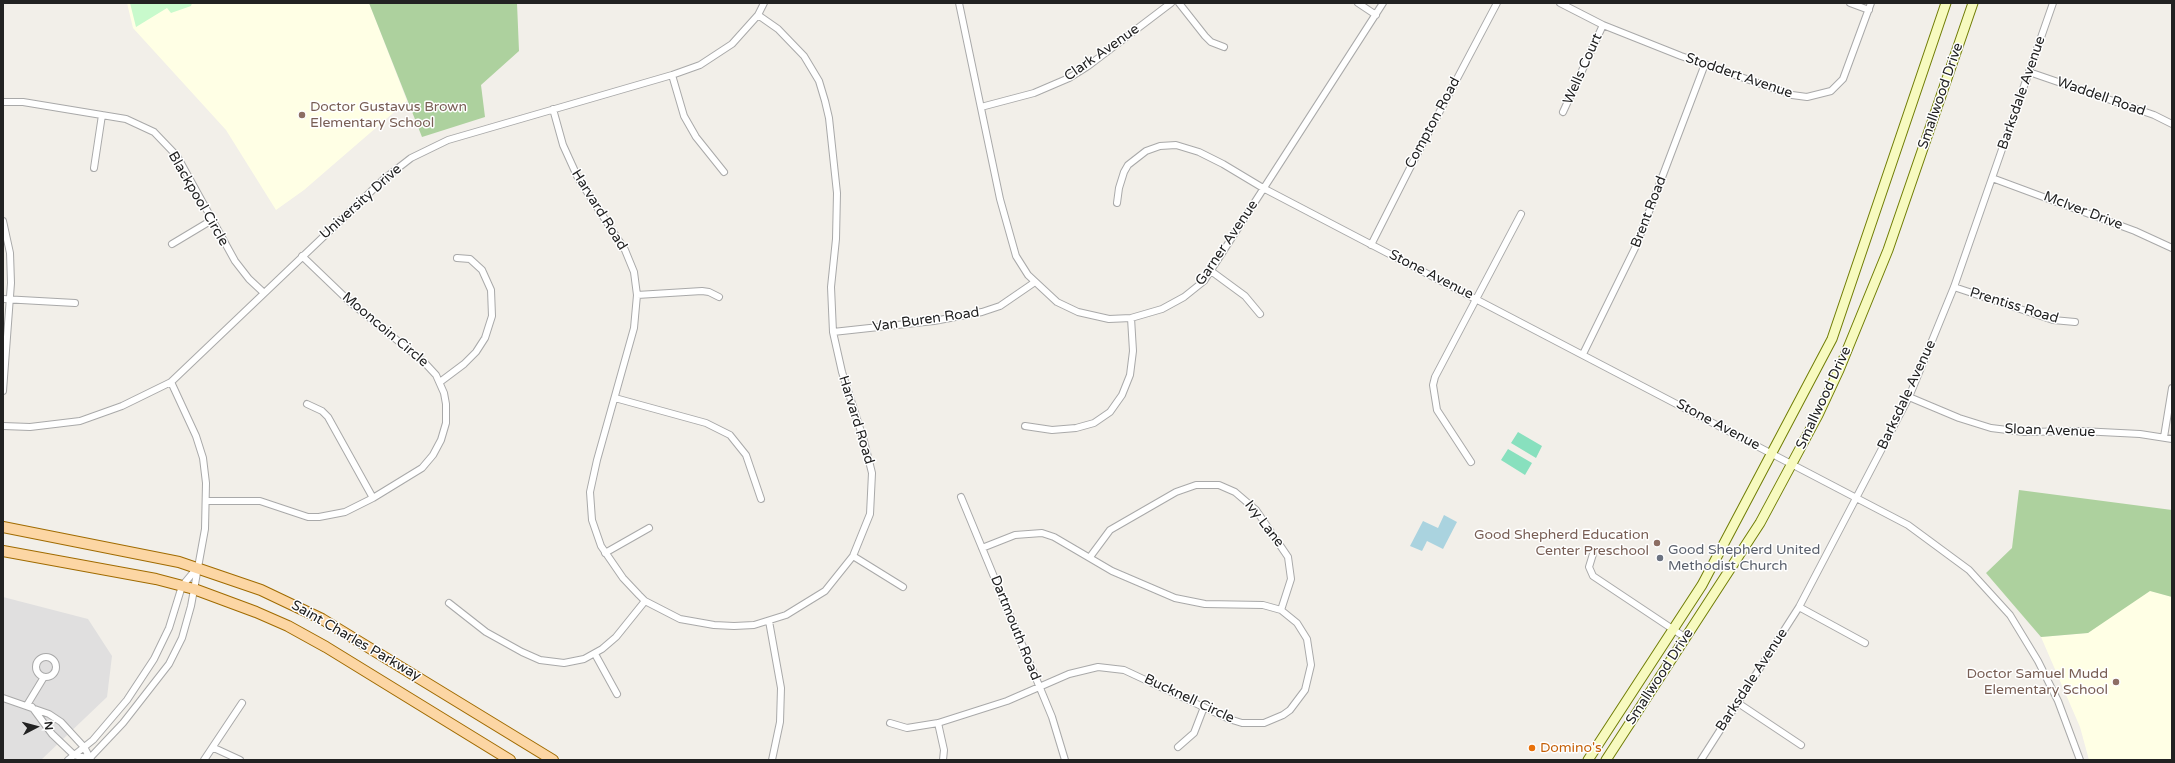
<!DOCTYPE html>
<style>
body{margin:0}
#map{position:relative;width:2175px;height:763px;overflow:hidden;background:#f2efe9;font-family:"Varela Round",sans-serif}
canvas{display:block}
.frame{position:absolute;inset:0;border:4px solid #222;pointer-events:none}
.north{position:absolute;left:16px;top:707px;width:40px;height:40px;-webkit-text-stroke:3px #fff;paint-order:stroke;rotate:84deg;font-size:11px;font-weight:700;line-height:16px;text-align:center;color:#222}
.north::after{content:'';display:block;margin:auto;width:14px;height:18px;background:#222;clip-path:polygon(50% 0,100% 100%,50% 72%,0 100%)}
</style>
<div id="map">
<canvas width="2175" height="763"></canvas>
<div class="frame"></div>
<div class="north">N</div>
</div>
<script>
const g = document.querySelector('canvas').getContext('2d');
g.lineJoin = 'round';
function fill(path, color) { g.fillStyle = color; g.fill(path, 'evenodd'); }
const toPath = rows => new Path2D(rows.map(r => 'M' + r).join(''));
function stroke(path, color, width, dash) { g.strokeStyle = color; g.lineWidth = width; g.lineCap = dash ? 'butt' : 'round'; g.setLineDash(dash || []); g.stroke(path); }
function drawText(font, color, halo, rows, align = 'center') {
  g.font = font + ' "Varela Round",sans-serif'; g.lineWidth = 3; g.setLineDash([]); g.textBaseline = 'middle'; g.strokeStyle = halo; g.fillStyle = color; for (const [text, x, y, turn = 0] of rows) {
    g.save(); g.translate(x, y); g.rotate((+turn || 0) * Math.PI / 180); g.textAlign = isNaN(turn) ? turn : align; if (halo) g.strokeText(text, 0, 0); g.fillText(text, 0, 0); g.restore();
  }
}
fill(toPath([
 [3,597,88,619,112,656,107,697,41,760,3,760]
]), '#e0dfdf');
fill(toPath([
 [127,3,369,3,407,101,304,190,276,210,226,130,133,28],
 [2148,590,2172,597,2172,760,2089,760,2080,727,2041,637,2088,633]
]), '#ffffe5');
fill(toPath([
 [369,3,517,3,519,51,481,85,485,117,422,137],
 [2019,490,2172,510,2172,597,2150,591,2088,633,2041,637,1986,573,2012,548]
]), '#add19e');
fill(toPath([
 [130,3,192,3,191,6,171,13,167,8,136,27]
]), '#c8facc');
fill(toPath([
 [1518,432,1542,446,1536,458,1511,443],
 [1508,449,1532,463,1525,475,1501,460]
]), '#88e0be');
fill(toPath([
 [1444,515,1457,522,1443,549,1427,541,1422,551,1410,546,1423,521,1438,528]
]), '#aad3df');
const street = toPath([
 [959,3,1000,199,1016,256,1028,275,1057,302,1078,312,1109,319,1131,318,1162,309,1184,297,1204,281,1383,3],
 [1179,3,1205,36,1211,42,1224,47],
 [1358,3,1376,15],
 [1560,3,1603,25,1681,56,1792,95,1807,97,1831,91,1843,79,1871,3],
 [1850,3,1869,10],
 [2029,72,2154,115,2172,124],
 [672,75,684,116,696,137,724,172],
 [3,102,23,102,126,119,154,132,177,156,235,261,249,279,264,293],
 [981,107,1034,93,1069,78,1088,66,1171,3],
 [553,109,563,145,578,178,625,250,634,272,637,295,634,328,597,460,590,492,592,520,601,546,623,578,639,595,645,601,680,619,714,625,734,626,754,625,786,615,825,591,853,556,870,514,872,473,864,441,842,372,833,332,831,287,836,239,837,193,829,118,825,101,819,81,804,56,778,29,758,15],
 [1563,112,1603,25],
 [94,168,102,115],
 [1992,178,2135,231,2172,248],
 [1117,203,1119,188,1124,172,1128,165,1146,151,1160,146,1176,145,1199,152,1223,164,1263,188,1908,525,1969,570,2010,615,2038,661,2058,701,2080,760],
 [3,221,10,253,11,283,3,391],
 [172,244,212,220],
 [1371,245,1412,164,1497,3],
 [1211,271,1245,296,1260,314],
 [1954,287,2053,320,2075,322],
 [637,295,702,291,709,292,719,297],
 [3,299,75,303],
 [833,332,934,321,982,312,1000,306,1035,282],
 [1583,354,1636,246,1705,64],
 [440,382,464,364,476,352,485,338,492,316,491,290,482,270,470,259,457,258],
 [1909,397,1959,418,1991,428,2024,432,2081,431,2140,434,2172,439],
 [615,398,706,423,730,435,746,455,761,499],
 [307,404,322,411,328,417,373,498],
 [3,426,30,427,80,421,122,406,171,382,384,179,411,158,448,140,672,75,700,65,732,44,758,15,764,3],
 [1025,426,1052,430,1076,428,1094,423,1110,412,1122,395,1130,375,1133,351,1131,318],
 [2164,437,2172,388],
 [1471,462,1437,410,1433,385,1435,377,1521,214],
 [961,497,1052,717,1065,760],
 [207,501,260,501,308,517,319,517,345,512,373,498,422,468,433,455,441,440,446,423,446,404,444,393,436,375,424,362,351,303,302,256],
 [605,553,649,528],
 [1593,554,1589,567,1593,576,1686,638],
 [853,556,903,587],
 [1090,557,1110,530,1176,492,1196,485,1219,485,1235,492,1256,510,1288,557,1291,579,1281,610],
 [449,603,486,632,522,652,540,660,564,663,584,659,602,649,616,637,645,601],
 [1799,607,1865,643],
 [769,621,781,688,780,722,772,760],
 [595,654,617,694],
 '36 667a10 10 0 1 1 20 0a10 10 0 1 1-20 0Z',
 [3,698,49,714,61,722,84,747,91,760],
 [1738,703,1801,745],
 [27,705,44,677],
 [32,707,52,734,74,755,90,759],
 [890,723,907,728,938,723,1007,701,1069,674,1098,667,1124,670,1229,719,1242,723,1264,723,1283,715,1290,710,1305,690,1311,665,1307,639,1297,623,1281,610,1263,605,1205,604,1175,598,1112,571,1054,537,1042,533,1015,535,982,548],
 [938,723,944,750,943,760],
 [1178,747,1194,733,1204,707],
 [214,748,240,760],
 [68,760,93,740,127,700,154,659,169,628,182,586,197,568],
 [88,760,123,723,169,664,182,638,191,606,205,529,206,483,203,458,196,436,171,382],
 [204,760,242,703],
 [1701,760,1799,607,1909,397,1954,287,2053,3]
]);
const secondary = toPath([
 [1588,760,1702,585,1832,339,1946,3],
 [1606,760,1760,523,1818,415,1839,370,1888,250,1973,3]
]);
const primary = toPath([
 [3,527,179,562,261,590,322,619,553,760],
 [3,551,156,579,194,589,256,612,288,626,326,647,510,760]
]);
stroke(street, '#a9a9a9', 8);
stroke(secondary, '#707d05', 11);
stroke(primary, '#a06b00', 12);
stroke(street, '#fff', 6);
stroke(secondary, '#f7fabf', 9);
stroke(primary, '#fcd6a4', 10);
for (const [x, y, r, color] of [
 [302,115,4,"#8d6e63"],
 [1657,543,4,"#8d6e63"],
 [1660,558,4,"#6b7280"],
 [2116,682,4,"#8d6e63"],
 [1532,748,4,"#e8710a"]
]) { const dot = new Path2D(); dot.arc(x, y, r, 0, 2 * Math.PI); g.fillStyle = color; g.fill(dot); stroke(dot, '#fff', 1.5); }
drawText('14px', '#222', '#fff', [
 ["Clark Avenue",1102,53,-35],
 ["Wells Court",1583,69,-66],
 ["Stoddert Avenue",1739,76,19],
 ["Barksdale Avenue",2022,93,-71],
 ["Smallwood Drive",1941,96,-71],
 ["Waddell Road",2101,97,19],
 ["Compton Road",1433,123,-62],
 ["Blackpool Circle",198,199,60],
 ["University Drive",361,202,-42],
 ["Harvard Road",599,210,58],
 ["McIver Drive",2083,211,21],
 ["Brent Road",1649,212,-69],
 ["Garner Avenue",1227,243,-56],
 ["Stone Avenue",1431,275,27],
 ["Prentiss Road",2014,306,17],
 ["Van Buren Road",926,320,-8],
 ["Mooncoin Circle",385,330,40],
 ["Barksdale Avenue",1907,395,-65],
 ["Smallwood Drive",1824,398,-65],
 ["Harvard Road",856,420,73],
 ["Stone Avenue",1718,425,28],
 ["Sloan Avenue",2050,431,2],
 ["Ivy Lane",1264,524,52],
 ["Dartmouth Road",1015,628,68],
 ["Saint Charles Parkway",356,641,30],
 ["Smallwood Drive",1660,677,-57],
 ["Barksdale Avenue",1752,680,-57],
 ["Bucknell Circle",1189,699,25]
]);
drawText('14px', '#785e54', '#fff', [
 ["Doctor Gustavus Brown",310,107,"left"],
 ["Elementary School",310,123,"left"],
 ["Good Shepherd Education",1649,535],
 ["Center Preschool",1649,551],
 ["Doctor Samuel Mudd",2108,674],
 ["Elementary School",2108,690]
], 'right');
drawText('14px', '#5b616d', '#fff', [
 ["Good Shepherd United",1668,550],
 ["Methodist Church",1668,566]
], 'left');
drawText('14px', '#c56008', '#fff', [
 ["Domino's",1540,748]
], 'left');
</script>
